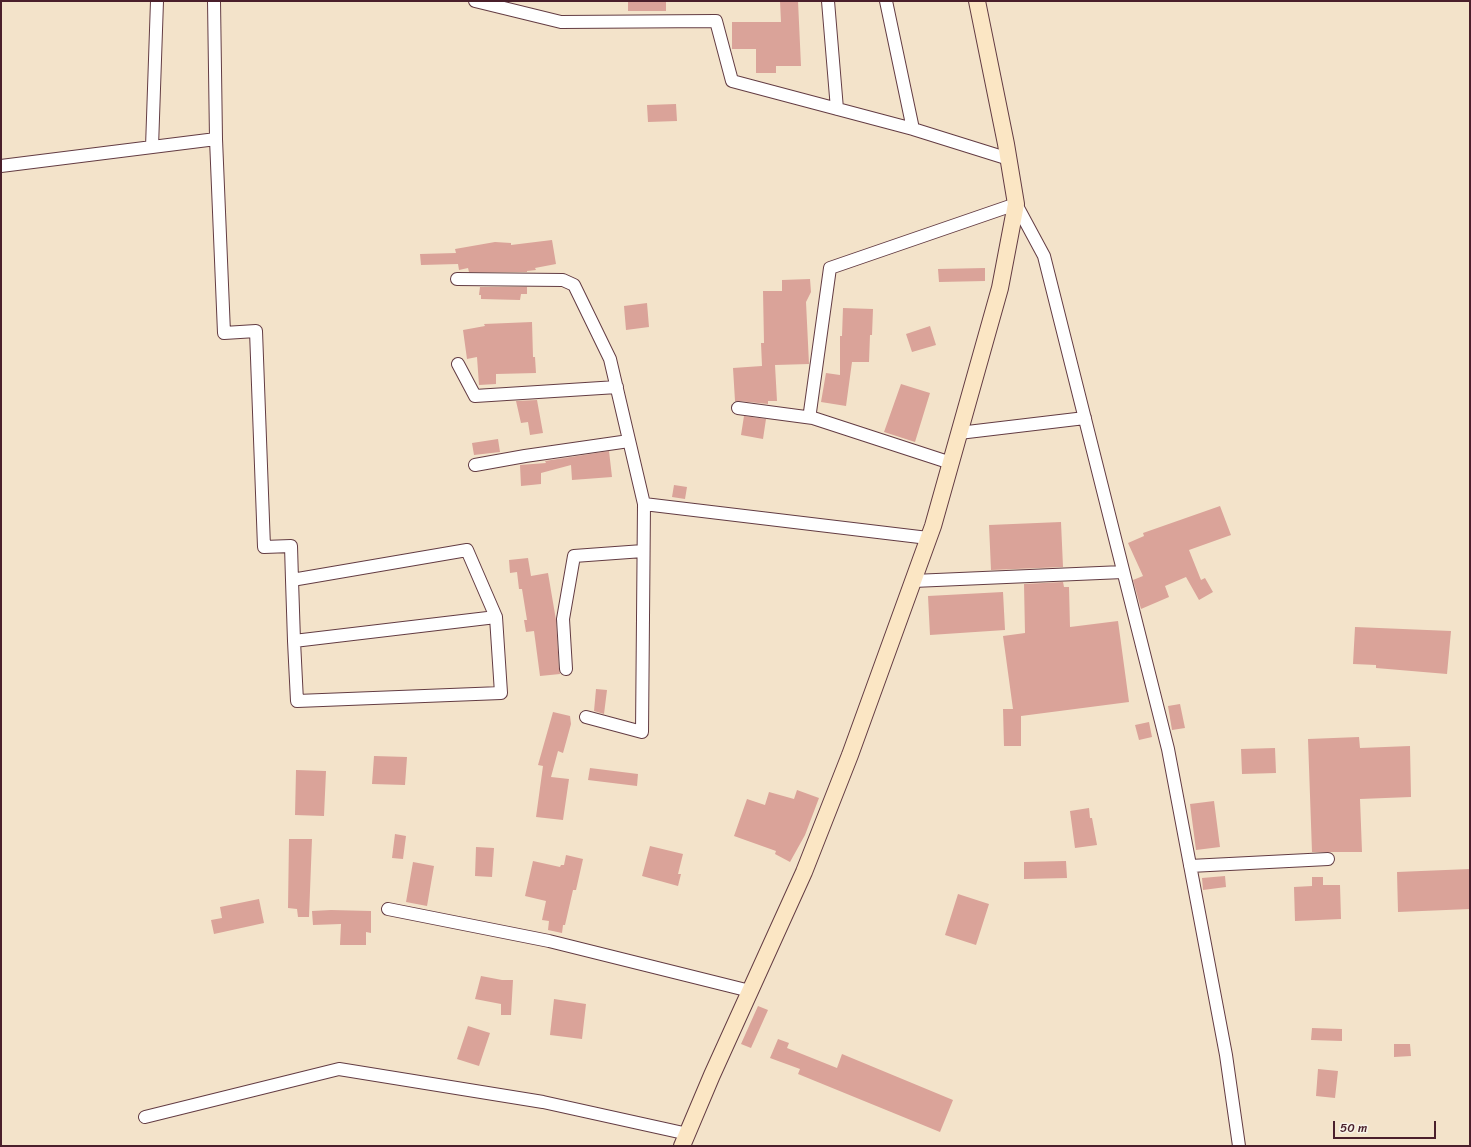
<!DOCTYPE html>
<style>
body{margin:0}
#map{position:relative;width:1471px;height:1147px;overflow:hidden;background:#f3e3ca;font-family:Sriracha,sans-serif}
canvas{display:block}
.frame{position:absolute;inset:0;border:2px solid #4a1f2b;pointer-events:none}
.scale{position:absolute;left:1333px;top:1121px;width:103px;height:18px;box-sizing:border-box;border:2px solid #4a1f2b;border-top:0;padding-left:5px;font-size:12px;line-height:14px;white-space:nowrap;color:#4a1f2b;-webkit-text-stroke:3px #f7f3e8;paint-order:stroke}
</style>
<div id="map">
<canvas width="1471" height="1147"></canvas>
<div class="frame"></div>
<div class="scale">50 m</div>
</div>
<script>
const g = document.querySelector('canvas').getContext('2d');
g.lineJoin = 'round';
function fill(path, color) { g.fillStyle = color; g.fill(path, 'evenodd'); }
const toPath = rows => new Path2D(rows.map(r => 'M' + r).join(''));
function stroke(path, color, width, dash) { g.strokeStyle = color; g.lineWidth = width; g.lineCap = dash ? 'butt' : 'round'; g.setLineDash(dash || []); g.stroke(path); }
fill(toPath([
 [628,1,666,1,666,11,628,11],
 [780,1,798,1,801,66,776,66,776,73,756,73,756,49,732,49,732,22,781,22],
 [676,104,677,121,648,122,647,105],
 [552,240,556,264,535,268,536,270,527,271,527,272,469,272,468,268,459,270,458,264,421,265,420,254,456,253,455,249,495,242,511,243,511,245],
 [985,268,985,281,939,282,938,269],
 [810,279,811,292,806,302,809,364,775,365,777,401,768,401,768,404,739,401,735,401,733,368,762,366,761,343,764,343,763,291,782,291,782,280],
 [480,287,527,287,527,294,521,294,520,300,481,299,481,295,479,295],
 [647,303,649,327,626,330,624,306],
 [843,308,873,309,872,335,870,335,869,362,852,362,846,406,821,402,826,373,840,375,840,336,842,336],
 [532,322,533,357,535,357,536,373,496,374,496,384,479,385,477,357,467,359,463,330,485,326,484,324],
 [930,326,936,345,912,352,906,334],
 [901,384,930,393,915,442,884,432],
 [537,400,543,433,530,435,528,422,521,423,516,401],
 [744,416,766,419,763,439,741,435],
 [498,439,500,452,474,455,472,443],
 [609,451,612,477,572,480,571,465,541,473,541,484,521,486,520,465,546,463,545,461],
 [674,485,687,487,685,499,672,497],
 [1220,506,1231,535,1189,550,1201,580,1205,578,1213,592,1199,600,1186,577,1165,586,1169,597,1141,609,1133,580,1143,576,1128,543,1144,536,1143,533],
 [1061,522,1063,567,991,570,989,525],
 [528,558,531,576,548,573,556,620,559,669,560,674,540,676,534,631,526,632,524,620,527,620,522,589,519,589,517,572,510,573,509,560],
 [1063,582,1064,587,1069,587,1070,627,1118,621,1129,702,1021,716,1021,746,1004,746,1003,709,1013,709,1003,636,1025,633,1024,584],
 [1003,592,1005,630,930,635,928,596],
 [1355,627,1451,631,1447,674,1376,668,1376,665,1353,664],
 [596,689,607,690,604,714,594,711],
 [1180,704,1185,728,1172,730,1168,706],
 [553,712,570,716,571,724,563,753,558,751,551,777,569,779,563,820,536,817,543,766,538,765],
 [1149,722,1152,737,1139,740,1135,725],
 [1359,737,1360,748,1410,746,1411,797,1360,799,1362,852,1312,852,1308,739],
 [1275,748,1276,773,1242,774,1241,749],
 [374,756,407,757,405,785,372,784],
 [590,768,638,774,637,786,588,780],
 [296,770,326,771,324,816,295,815],
 [797,790,819,798,805,835,790,862,775,854,776,851,734,836,747,799,765,805,769,792,794,799],
 [1214,801,1220,847,1196,850,1190,804],
 [1089,808,1090,818,1092,818,1097,845,1075,848,1070,811],
 [395,834,406,836,403,859,392,858],
 [289,839,312,839,309,917,298,917,297,909,288,908],
 [650,846,683,854,678,874,681,874,678,886,642,876],
 [476,847,494,848,492,877,475,876],
 [566,855,583,859,576,890,573,890,565,925,563,925,562,933,548,930,549,921,542,920,546,901,525,896,533,861,560,867,561,865,564,865],
 [1066,861,1067,878,1024,879,1024,862],
 [413,862,434,866,427,906,406,902],
 [1470,869,1470,909,1398,912,1397,872],
 [1225,876,1226,887,1203,890,1202,878],
 [1312,877,1323,877,1323,885,1340,885,1341,919,1295,921,1294,887,1312,886],
 [958,894,989,904,976,945,945,935],
 [259,899,264,923,214,934,211,920,222,918,220,907],
 [331,910,371,911,371,933,366,932,366,945,340,945,341,924,313,925,312,911],
 [481,976,502,980,513,980,511,1015,501,1015,501,1004,475,999],
 [554,999,586,1004,582,1039,550,1035],
 [758,1006,768,1010,751,1048,741,1044],
 [468,1026,490,1033,479,1066,457,1059],
 [1312,1028,1342,1029,1342,1041,1311,1040],
 [778,1039,789,1043,787,1048,837,1068,842,1054,953,1100,940,1132,798,1074,800,1069,770,1058],
 [1394,1044,1410,1044,1411,1056,1394,1057],
 [1318,1069,1338,1071,1335,1098,1316,1096]
]), '#daa399');
const street = toPath([
 [214,1,216,139,224,333,256,331,264,547,291,546,292,580,294,641,297,701,501,693,496,617,467,550,292,580],
 [475,1,561,22,716,21,732,81,913,129,1009,159],
 [828,1,837,109],
 [886,1,913,129],
 [152,147,157,1],
 [1,166,216,139],
 [457,279,563,280,574,285,610,359,644,504,642,732,586,717],
 [458,364,475,396,617,387],
 [738,408,813,418,951,463],
 [810,412,830,268,1016,204,1044,256,1168,749,1226,1055,1239,1146],
 [959,433,1085,418],
 [475,465,525,456,629,441],
 [644,504,928,538],
 [913,581,1123,572],
 [294,641,496,617],
 [566,669,563,619,574,556,643,551],
 [1190,866,1328,859],
 [388,909,549,941,750,991],
 [145,1117,339,1069,543,1102,688,1134]
]);
const secondary = toPath([
 [682,1146,712,1075,804,872,850,755,933,526,1000,288,1016,204,1006,144,977,1]
]);
stroke(street, '#633c43', 14);
stroke(secondary, '#633c43', 18);
stroke(street, '#fff', 12);
stroke(secondary, '#fbe6c4', 16);
</script>
